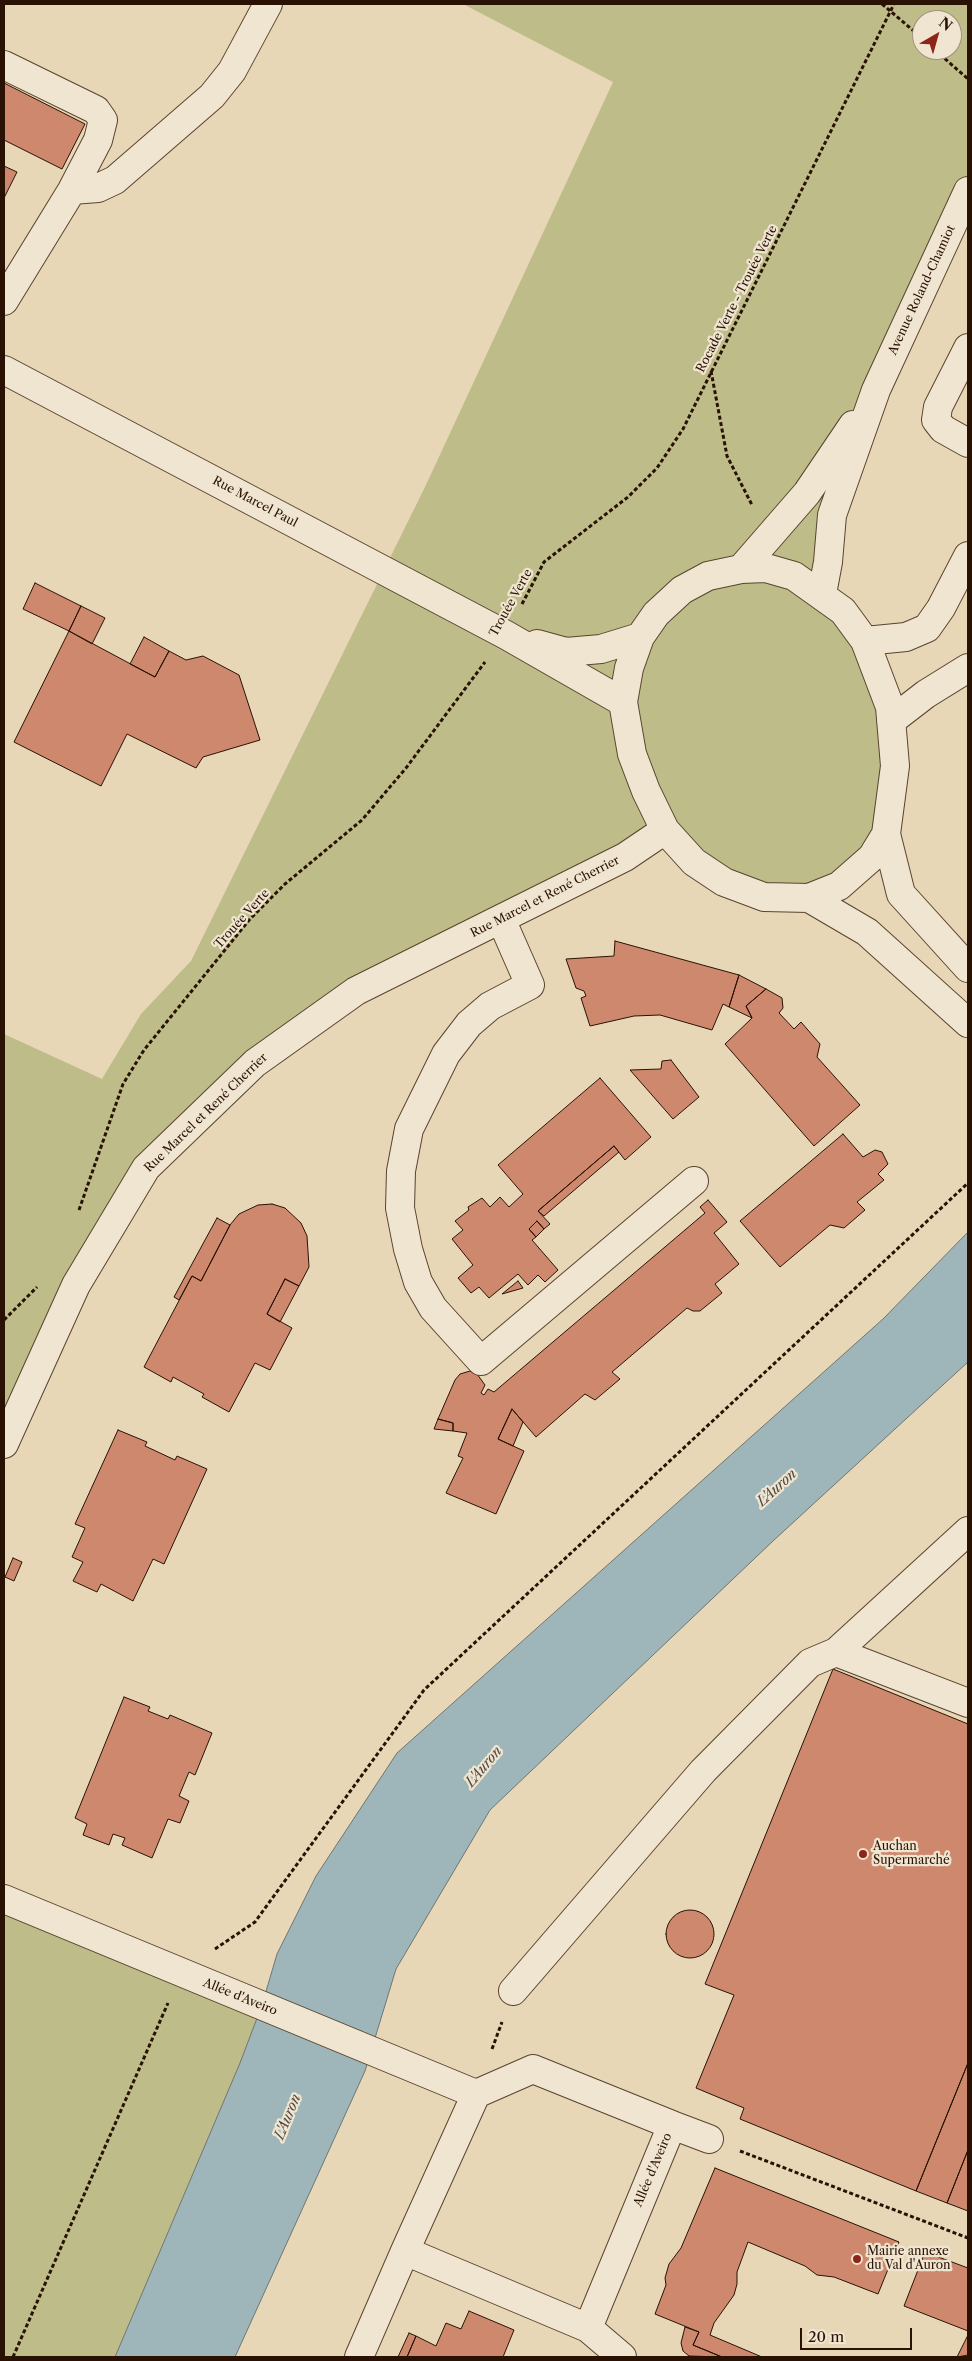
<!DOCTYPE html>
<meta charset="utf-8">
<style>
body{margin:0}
#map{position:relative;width:972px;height:2361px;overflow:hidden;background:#e8d7b6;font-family:"Libre Caslon Text",serif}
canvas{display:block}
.frame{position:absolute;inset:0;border:5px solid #291204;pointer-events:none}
.north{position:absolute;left:912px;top:10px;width:50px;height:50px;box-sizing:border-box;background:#f0e5d0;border:1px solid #a0917e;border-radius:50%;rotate:38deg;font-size:14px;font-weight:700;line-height:20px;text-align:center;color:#291204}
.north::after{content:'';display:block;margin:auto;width:18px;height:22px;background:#8f2418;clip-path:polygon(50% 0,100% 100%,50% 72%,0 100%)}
.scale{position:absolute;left:800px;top:2328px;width:112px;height:22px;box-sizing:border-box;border:2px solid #291204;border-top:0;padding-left:6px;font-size:15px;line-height:18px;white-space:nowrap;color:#291204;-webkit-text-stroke:4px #f0e5d0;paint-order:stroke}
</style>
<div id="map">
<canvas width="972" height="2361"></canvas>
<div class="frame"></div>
<div class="north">N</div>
<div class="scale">20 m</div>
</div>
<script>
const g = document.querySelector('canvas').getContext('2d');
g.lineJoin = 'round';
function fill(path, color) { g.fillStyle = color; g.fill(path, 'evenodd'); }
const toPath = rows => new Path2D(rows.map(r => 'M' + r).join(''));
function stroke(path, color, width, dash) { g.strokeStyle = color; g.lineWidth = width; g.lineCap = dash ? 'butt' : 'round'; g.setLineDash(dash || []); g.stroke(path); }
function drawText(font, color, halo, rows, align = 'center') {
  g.font = font + ' "Libre Caslon Text",serif'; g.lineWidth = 4.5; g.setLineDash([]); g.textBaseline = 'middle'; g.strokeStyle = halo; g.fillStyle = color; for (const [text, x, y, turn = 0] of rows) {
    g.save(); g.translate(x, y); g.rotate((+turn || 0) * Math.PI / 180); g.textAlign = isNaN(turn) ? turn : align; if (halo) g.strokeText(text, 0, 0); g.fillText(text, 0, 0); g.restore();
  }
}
fill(toPath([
 [463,4,968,4,968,191,876,390,822,594,890,707,886,834,839,886,764,897,665,830,356,991,146,1168,4,1444,4,1034,102,1079,141,1014,191,961,425,487,613,82],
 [922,20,952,20,952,50,922,50],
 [4,1899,262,2005,240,2063,115,2357,4,2357]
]), '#bebc88');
const water = toPath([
 [968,1232,968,1362,773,1541,490,1810,396,1969,365,2071,235,2357,115,2357,240,2063,262,2005,277,1954,316,1876,397,1753,883,1319,968,1232]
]);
fill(water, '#9eb6ba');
stroke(water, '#6f7471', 1);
const building = toPath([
 [4,83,85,124,62,169,4,140,4,83],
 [4,166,17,172,4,198,4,166],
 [35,583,81,606,69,631,23,609,35,583],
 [81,606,105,618,92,644,69,631,81,606],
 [69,631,155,677,169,651,186,660,203,656,239,675,260,740,203,757,196,768,127,734,101,786,14,742,69,631],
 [144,637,169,651,155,677,130,664,144,637],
 [615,941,739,975,729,1007,723,1004,712,1030,660,1015,634,1016,590,1026,581,998,586,996,584,991,576,988,566,959,614,956,615,941],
 [739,975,766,989,746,1006,752,1018,729,1007,739,975],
 [766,989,782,998,783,1008,779,1013,794,1029,801,1022,820,1044,817,1057,860,1105,814,1146,725,1044,752,1018,746,1006,766,989],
 [671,1060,699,1097,673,1119,630,1070,661,1069,662,1061,671,1060],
 [600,1078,651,1137,625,1160,614,1146,538,1211,550,1224,544,1229,537,1221,529,1229,536,1237,532,1240,558,1270,545,1282,538,1275,528,1285,518,1274,489,1298,479,1287,471,1293,458,1278,473,1265,452,1239,463,1230,455,1221,469,1210,468,1207,482,1198,490,1207,500,1197,509,1207,523,1194,498,1165,600,1078],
 [843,1134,863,1157,875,1150,882,1152,888,1164,878,1174,884,1180,857,1202,865,1210,844,1228,830,1225,780,1267,740,1221,843,1134],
 [614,1146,619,1152,544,1216,538,1211,614,1146],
 [708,1200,727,1222,714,1233,739,1264,715,1284,722,1293,700,1311,693,1311,687,1308,612,1372,620,1379,595,1400,585,1394,536,1437,512,1409,498,1439,524,1451,496,1514,446,1493,463,1458,458,1456,467,1433,453,1431,453,1423,438,1419,455,1380,460,1374,470,1371,477,1374,485,1385,481,1393,484,1395,488,1389,494,1392,705,1213,700,1207,708,1200],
 [272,1204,285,1208,301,1223,307,1236,309,1267,299,1286,285,1279,267,1314,292,1328,270,1370,255,1363,229,1412,202,1397,204,1394,173,1377,171,1382,144,1367,192,1276,201,1281,230,1225,239,1214,258,1205,272,1204],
 [217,1218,230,1225,201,1281,192,1276,179,1300,174,1297,217,1218],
 [537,1221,544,1229,536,1237,529,1229,537,1221],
 [285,1279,299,1286,280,1322,267,1314,285,1279],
 [518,1281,523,1288,502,1294,518,1281],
 [512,1409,523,1422,513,1446,498,1439,512,1409],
 [438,1419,453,1423,453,1431,434,1429,438,1419],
 [118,1430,147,1442,145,1446,175,1460,177,1456,207,1469,164,1564,153,1559,133,1601,101,1584,97,1592,73,1581,83,1562,72,1557,85,1528,75,1524,118,1430],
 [13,1558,22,1562,14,1581,5,1577,13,1558],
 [833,1669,968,1724,968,2063,916,2191,740,2119,744,2108,696,2088,734,1995,705,1984,833,1669],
 [124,1697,150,1707,148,1711,168,1719,170,1715,212,1733,195,1775,189,1772,179,1796,189,1801,180,1823,168,1819,152,1858,122,1845,125,1838,113,1834,109,1845,83,1835,87,1824,75,1818,124,1697],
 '666 1934a24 24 0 1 1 48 0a24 24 0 1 1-48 0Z',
 [968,2063,968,2150,947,2203,916,2191,968,2063],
 [968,2150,968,2211,947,2203,968,2150],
 [715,2168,899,2242,878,2294,834,2277,817,2275,805,2266,748,2242,737,2272,737,2284,734,2295,714,2323,710,2335,762,2357,722,2357,693,2345,699,2332,655,2314,666,2285,665,2278,669,2264,681,2248,715,2168],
 [925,2252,968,2268,968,2331,904,2306,925,2252],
 [469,2311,514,2330,503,2357,407,2357,416,2336,436,2346,446,2323,461,2329,469,2311],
 [685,2327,699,2332,693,2345,722,2357,689,2356,683,2351,681,2343,685,2327],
 [409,2333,416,2336,407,2357,398,2357,409,2333],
 [968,2335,968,2355,957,2357,968,2335]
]);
fill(building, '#cd886e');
stroke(building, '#291204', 1);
const minor = toPath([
 [4,65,96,110,103,120,98,140,72,190,4,301],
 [72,190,98,188,115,180,212,96,232,71,268,4],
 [968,348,938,407,936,420,943,429,968,443],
 [4,370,506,635,623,702],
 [766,568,794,576,843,611,865,641,890,707,895,766,886,834,872,857,839,886,809,898,764,897,724,882,694,862,665,830,646,791,632,754,623,702,629,668,640,637,656,614,682,590,708,576,741,569,766,568],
 [741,569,807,493,853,425],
 [822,594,828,562,832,515,876,390,968,191],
 [865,641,906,637,927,628,941,608,968,556],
 [537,644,566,652,601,649,640,637],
 [891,721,926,694,968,668],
 [886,834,901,894,968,968],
 [809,898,867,932,968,1023],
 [501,919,530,985,490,1006,469,1024,446,1054,409,1129,401,1171,400,1208,408,1249,418,1282,433,1308,481,1361,694,1181],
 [4,1444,76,1285,146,1168,255,1063,356,991,625,857,665,830],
 [968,1531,836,1652,968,1703],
 [4,1899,476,2094,533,2069,672,2125,588,2328,622,2357],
 [513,1991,703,1771,810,1663,836,1652],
 [476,2094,405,2251,588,2328],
 [672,2125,709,2139],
 [359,2357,405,2251]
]);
stroke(minor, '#594330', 30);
stroke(toPath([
 [882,4,922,38],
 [935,50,968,79],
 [711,371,727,456,752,505],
 [522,604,544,562,628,497,657,468,683,429,894,4],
 [79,1210,123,1084,144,1050,250,919,285,884,362,820,406,768,485,662],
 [4,1320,37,1287],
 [215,1949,255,1922,424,1690,968,1183],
 [492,2049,502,2022],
 [740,2151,968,2238],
 [13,2357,168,2003]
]), '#291204', 3, [4, 2.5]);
stroke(minor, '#f0e5d0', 28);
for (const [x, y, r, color] of [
 [863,1854,5,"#8f2418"],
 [857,2259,5,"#8f2418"]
]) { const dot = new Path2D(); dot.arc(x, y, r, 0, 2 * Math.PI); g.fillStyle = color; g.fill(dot); stroke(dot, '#f0e5d0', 2); }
drawText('12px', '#291204', '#f0e5d0', [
 ["Avenue Roland-Chamiot",922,290,-65],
 ["Rocade Verte - Trouée Verte",737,299,-63],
 ["Rue Marcel Paul",255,502,28],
 ["Trouée Verte",511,603,-61],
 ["Rue Marcel et René Cherrier",545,897,-27],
 ["Trouée Verte",242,919,-48],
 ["Rue Marcel et René Cherrier",206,1113,-44],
 ["Allée d'Aveiro",240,1997,22],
 ["Allée d'Aveiro",653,2170,-67]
]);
drawText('12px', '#291204', '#f0e5d0', [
 ["Auchan",873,1847],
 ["Supermarché",873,1861],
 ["Mairie annexe",867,2252],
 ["du Val d'Auron",867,2266]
], 'left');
drawText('italic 14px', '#524b44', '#f0e5d0', [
 ["L'Auron",777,1488,-42],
 ["L'Auron",484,1767,-50],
 ["L'Auron",288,2117,-68]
]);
</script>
